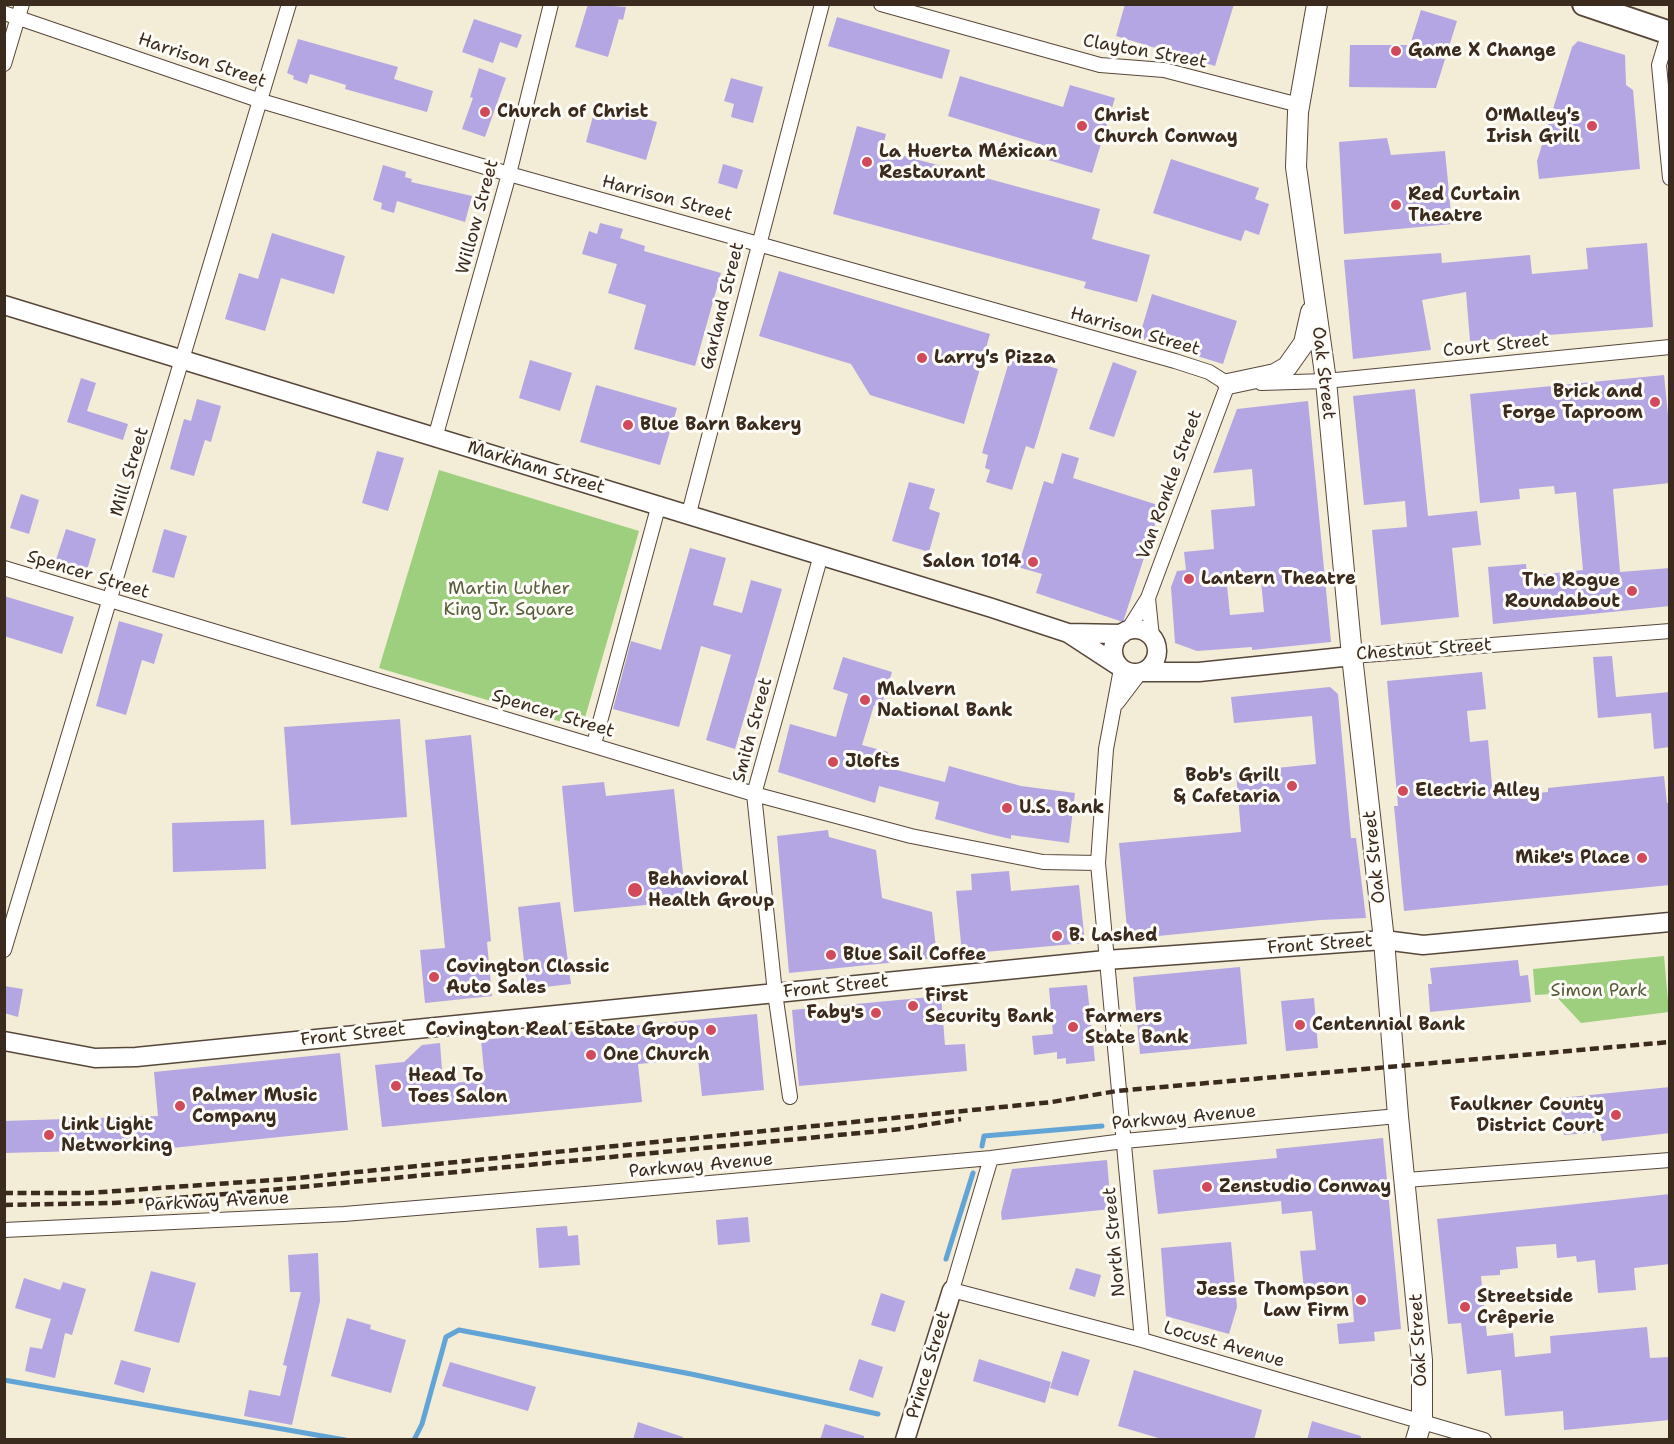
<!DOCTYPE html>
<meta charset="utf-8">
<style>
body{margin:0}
#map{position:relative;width:1674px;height:1444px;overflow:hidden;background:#f3ecd6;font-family:"Shantell Sans",sans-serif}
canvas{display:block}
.frame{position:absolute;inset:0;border:6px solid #3b2a1e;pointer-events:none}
</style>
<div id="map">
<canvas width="1674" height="1444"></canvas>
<div class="frame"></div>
</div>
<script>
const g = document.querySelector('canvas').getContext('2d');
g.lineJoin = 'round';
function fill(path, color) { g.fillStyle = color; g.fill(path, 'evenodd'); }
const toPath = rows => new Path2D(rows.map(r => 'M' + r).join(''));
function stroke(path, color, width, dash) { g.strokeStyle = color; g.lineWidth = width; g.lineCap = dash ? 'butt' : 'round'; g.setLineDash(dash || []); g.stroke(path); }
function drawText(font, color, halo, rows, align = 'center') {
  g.font = font + ' "Shantell Sans",sans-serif'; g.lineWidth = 6; g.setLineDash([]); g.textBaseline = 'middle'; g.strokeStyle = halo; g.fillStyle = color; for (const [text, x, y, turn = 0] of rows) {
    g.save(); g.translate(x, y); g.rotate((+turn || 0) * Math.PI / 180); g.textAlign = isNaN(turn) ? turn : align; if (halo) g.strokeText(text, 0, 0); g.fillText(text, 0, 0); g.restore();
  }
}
fill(toPath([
 [439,470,639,531,582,728,379,668],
 [1664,956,1669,1012,1581,1023,1554,994,1535,995,1533,969]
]), '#9dcf7e');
stroke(toPath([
 [982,1146,984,1136,1102,1126],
 [946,1259,973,1173],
 [4,1380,345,1440],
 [414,1440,422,1424,446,1337,459,1330,691,1374,878,1414]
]), '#62a4d6', 5);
fill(toPath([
 [588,4,626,7,623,20,619,19,608,57,575,47],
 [1125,4,1234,4,1215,66,1116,36],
 [1421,10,1457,21,1436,88,1349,87,1350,45,1410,45],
 [837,17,950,50,942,79,828,46],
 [474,19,522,35,517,48,500,42,493,63,462,52],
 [298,39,398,67,394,79,433,91,427,112,345,89,346,85,310,74,307,84,293,79,294,76,287,73],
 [1578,41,1625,55,1626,85,1633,90,1640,169,1539,179,1537,161,1572,47],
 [479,68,506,78,485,137,462,129,473,98,470,97],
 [960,76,1063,107,1070,85,1115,98,1092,173,1048,160,1052,148,948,116],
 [731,78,763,87,753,123,731,117,734,104,724,101],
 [596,105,657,122,646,160,586,142],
 [857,126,886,134,882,150,1100,209,1092,239,1150,255,1137,302,1084,288,1086,282,833,214],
 [1387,138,1391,155,1445,151,1452,224,1344,234,1339,142],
 [1171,159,1259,188,1255,199,1269,204,1259,235,1245,230,1241,241,1153,213],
 [723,164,743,170,737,189,718,183],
 [383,165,406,172,405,177,412,179,411,182,472,196,465,222,397,201,394,213,381,209,382,203,373,200],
 [600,223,623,229,620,238,645,246,644,251,721,273,695,366,634,349,646,305,608,293,617,264,582,254,589,231,597,234],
 [272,233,345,256,334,294,281,278,265,331,225,319,239,273,258,279],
 [1647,243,1653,327,1470,341,1466,292,1422,300,1431,350,1353,359,1344,260,1441,253,1442,263,1530,255,1532,274,1588,269,1586,248],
 [779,271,990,334,964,424,870,395,851,364,759,336],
 [1152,294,1237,321,1223,364,1139,338],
 [1011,355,1058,369,1034,449,1026,446,1012,490,986,482,990,470,985,468,988,455,982,453],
 [530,360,572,373,560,411,519,398],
 [1113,362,1137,371,1114,437,1089,429],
 [1664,375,1670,435,1670,483,1613,489,1620,572,1670,568,1670,606,1493,624,1488,567,1526,564,1527,576,1583,570,1576,492,1555,494,1554,486,1519,489,1520,499,1480,503,1470,394],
 [81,378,96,383,87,411,128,424,123,440,67,422],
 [596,385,677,408,660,465,580,442],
 [1415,389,1428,516,1477,511,1481,545,1452,548,1459,617,1381,625,1372,530,1407,527,1405,501,1364,505,1353,396],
 [197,399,221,406,211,442,205,440,194,476,170,469,184,419,191,421],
 [1308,401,1331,642,1252,650,1252,647,1197,651,1175,643,1171,587,1177,571,1186,570,1184,552,1214,549,1211,510,1255,506,1252,469,1213,473,1237,409],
 [1261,581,1264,612,1230,615,1227,585],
 [377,451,404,458,388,511,362,503],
 [1062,453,1079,458,1073,478,1161,506,1123,622,1036,593,1042,574,1018,567,1044,481,1053,484],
 [909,482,935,489,929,509,940,513,929,552,892,541],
 [21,494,39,500,29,534,10,528],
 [66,529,96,539,87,570,56,560],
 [164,529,187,536,174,578,152,572],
 [690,548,726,558,713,605,742,613,751,580,782,589,735,749,706,740,731,655,701,646,679,727,613,709,631,641,661,650],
 [4,596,74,617,62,654,4,636],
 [119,621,163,634,154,664,142,660,126,715,96,706],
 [1612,656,1616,697,1670,692,1670,747,1654,749,1651,713,1598,718,1593,657],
 [843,657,892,672,881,707,874,705,862,745,888,752,885,767,945,782,949,766,1021,786,1075,793,1069,843,1011,835,1011,839,989,834,935,819,939,802,879,786,875,803,778,772,790,724,836,737,848,694,833,689],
 [1482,672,1486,709,1467,711,1470,742,1488,740,1493,797,1548,792,1548,788,1664,776,1667,803,1670,803,1670,885,1404,911,1394,806,1398,806,1387,681],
 [1330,687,1338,694,1351,838,1356,838,1366,918,1320,920,1128,939,1119,843,1241,832,1236,772,1316,764,1312,716,1234,723,1231,697],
 [400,719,407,817,291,825,284,727],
 [471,735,491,941,487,942,492,996,425,1003,420,950,445,948,425,740],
 [604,782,606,796,674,789,686,901,574,912,562,786],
 [264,820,266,869,173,872,172,823],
 [828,830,829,837,876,850,882,898,932,912,937,958,789,973,777,836],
 [1009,871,1011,891,1079,885,1085,943,962,954,956,891,972,890,971,874],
 [560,902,571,984,527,989,518,907],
 [1518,960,1520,976,1528,975,1531,1002,1430,1012,1428,984,1432,984,1430,968],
 [1240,967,1247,1044,1140,1054,1133,977],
 [1087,985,1095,1061,1066,1064,1066,1058,1057,1059,1057,1052,1034,1055,1032,1036,1053,1034,1049,988],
 [4,986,23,989,18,1017,4,1013],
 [941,996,945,1045,965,1044,967,1071,799,1086,792,1010],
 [1314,998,1318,1048,1286,1051,1281,1001],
 [757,1014,764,1090,702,1096,698,1059,638,1064,642,1102,382,1127,375,1065,404,1062,422,1045,440,1043,443,1084,485,1080,481,1040],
 [340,1053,348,1130,162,1149,4,1153,4,1121,158,1116,154,1072],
 [1670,1087,1670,1133,1602,1141,1600,1132,1564,1135,1560,1098],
 [1383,1138,1401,1329,1374,1332,1375,1341,1339,1344,1337,1324,1354,1322,1351,1284,1304,1289,1300,1251,1316,1250,1312,1211,1282,1214,1281,1201,1158,1214,1153,1170,1277,1158,1276,1149],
 [1107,1160,1111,1209,1002,1220,1001,1213,1012,1169],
 [1670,1194,1670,1264,1634,1268,1636,1290,1598,1293,1595,1260,1577,1262,1576,1256,1557,1258,1556,1244,1516,1247,1518,1268,1500,1270,1500,1275,1481,1276,1487,1336,1513,1333,1515,1357,1551,1353,1550,1336,1647,1327,1650,1358,1670,1357,1670,1420,1564,1430,1563,1411,1505,1416,1501,1370,1467,1374,1461,1323,1448,1324,1437,1219],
 [748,1217,750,1242,718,1245,716,1220],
 [567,1226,568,1236,578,1235,580,1265,539,1268,536,1228],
 [1231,1242,1237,1307,1229,1334,1166,1316,1161,1248],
 [318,1253,320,1301,292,1425,244,1416,249,1390,280,1396,287,1366,283,1365,301,1292,290,1292,288,1255],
 [1076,1268,1101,1275,1095,1297,1069,1289],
 [151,1271,196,1283,179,1343,134,1331],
 [24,1278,60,1290,63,1282,86,1289,72,1335,65,1333,55,1378,25,1371,30,1347,42,1349,51,1319,15,1308],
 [881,1293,905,1301,895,1332,871,1325],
 [347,1318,371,1325,370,1329,406,1340,391,1393,331,1376],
 [1062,1351,1090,1360,1078,1396,1050,1388],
 [859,1359,883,1367,873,1398,849,1390],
 [979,1359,1051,1382,1045,1403,973,1381],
 [121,1360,151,1368,144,1393,114,1384],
 [450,1362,536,1387,528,1411,442,1386],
 [1134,1370,1262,1410,1254,1440,1165,1440,1118,1426],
 [1312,1421,1361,1436,1361,1440,1307,1440],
 [638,1422,683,1437,682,1440,633,1440],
 [825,1424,864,1436,864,1440,820,1440]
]), '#b4a6e2');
const minor = toPath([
 [881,4,1100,65,1164,70,1299,105],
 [4,13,261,101,509,174,1175,361,1209,372,1228,384,1236,384],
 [1669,32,1659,65,1670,178],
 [4,64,22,4],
 [1261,383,1326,381,1670,347],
 [435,438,509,174,551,4],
 [689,513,822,4],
 [4,568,754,794,911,836,1043,862,1098,863],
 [1148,598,1152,637],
 [1128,630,1148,598,1228,384],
 [1352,656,1670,631],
 [1121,669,1106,749,1098,863,1142,1340],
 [1117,703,1139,674],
 [594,744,659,504],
 [4,950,289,4],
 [790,1097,775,993,754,794,821,555],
 [991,1158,952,1290,1142,1340,1484,1440],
 [1406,1180,1670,1160],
 [4,1230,344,1214,597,1193,991,1158,1124,1141,1398,1116]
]);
const tertiary = toPath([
 [4,305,992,608,1068,633,1117,665],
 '1113 651a22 22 0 1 1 44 0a22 22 0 1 1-44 0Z',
 [1068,633,1122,634],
 [1144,672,1199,672,1352,656],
 [4,1041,95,1058,136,1057,1106,960,1384,940,1423,945,1670,922],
 [905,1440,952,1290]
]);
const secondary = toPath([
 [1317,4,1298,112,1296,167,1326,381,1352,656,1384,940,1398,1116,1422,1360,1422,1420,1416,1440],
 [1228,384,1275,374,1287,367,1304,343,1311,312]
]);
const primary = toPath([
 [1584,4,1670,33]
]);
stroke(minor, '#57473a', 16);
stroke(tertiary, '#57473a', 21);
stroke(secondary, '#57473a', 22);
stroke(primary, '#57473a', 26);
stroke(minor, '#fff', 14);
stroke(tertiary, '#fff', 18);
stroke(secondary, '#fff', 20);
stroke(primary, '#fff', 22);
stroke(toPath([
 [4,1193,88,1193,288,1179,1052,1102,1117,1091,1670,1042],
 [4,1205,114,1203,249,1192,901,1129,961,1119]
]), '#3b2a1e', 4.5, [9, 4.5]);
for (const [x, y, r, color] of [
 [1396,51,6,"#d1495b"],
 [485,112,6,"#d1495b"],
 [1082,126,6,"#d1495b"],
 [1592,126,6,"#d1495b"],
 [867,162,6,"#d1495b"],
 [1396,205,6,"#d1495b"],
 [922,358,6,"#d1495b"],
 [1655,402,6,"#d1495b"],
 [628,425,6,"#d1495b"],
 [1033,562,6,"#d1495b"],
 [1189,579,6,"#d1495b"],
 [1632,591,6,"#d1495b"],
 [865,700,6,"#d1495b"],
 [833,762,6,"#d1495b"],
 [1292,786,6,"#d1495b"],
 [1403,791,6,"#d1495b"],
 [1007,808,6,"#d1495b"],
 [1642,858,6,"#d1495b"],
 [635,890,8,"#d1495b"],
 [1057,936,6,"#d1495b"],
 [831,955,6,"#d1495b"],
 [434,977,6,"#d1495b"],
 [913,1006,6,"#d1495b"],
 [876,1013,6,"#d1495b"],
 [1300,1025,6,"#d1495b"],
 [1073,1027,6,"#d1495b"],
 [711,1030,6,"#d1495b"],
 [591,1055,6,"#d1495b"],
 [396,1086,6,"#d1495b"],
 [180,1106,6,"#d1495b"],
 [1616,1115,6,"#d1495b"],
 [49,1135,6,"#d1495b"],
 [1207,1187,6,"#d1495b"],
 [1361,1300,6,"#d1495b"],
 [1465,1307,6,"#d1495b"]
]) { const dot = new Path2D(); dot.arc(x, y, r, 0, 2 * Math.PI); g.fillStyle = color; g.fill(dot); stroke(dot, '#fdfcf7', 2); }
drawText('bold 18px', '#3b2a1e', '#fdfcf7', [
 ["Game X Change",1408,51],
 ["Church of Christ",497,112],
 ["Christ",1094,116],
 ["Church Conway",1094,137],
 ["O'Malley's",1580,116,"right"],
 ["Irish Grill",1580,137,"right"],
 ["La Huerta Méxican",879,152],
 ["Restaurant",879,173],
 ["Red Curtain",1408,195],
 ["Theatre",1408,216],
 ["Larry's Pizza",934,358],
 ["Brick and",1643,392,"right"],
 ["Forge Taproom",1643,413,"right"],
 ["Blue Barn Bakery",640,425],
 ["Salon 1014",1021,562,"right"],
 ["Lantern Theatre",1201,579],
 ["The Rogue",1620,581,"right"],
 ["Roundabout",1620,602,"right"],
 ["Malvern",877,690],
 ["National Bank",877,711],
 ["Jlofts",845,762],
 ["Bob's Grill",1280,776,"right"],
 ["& Cafetaria",1280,797,"right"],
 ["Electric Alley",1415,791],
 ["U.S. Bank",1019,808],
 ["Mike's Place",1630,858,"right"],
 ["Behavioral",648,880],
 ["Health Group",648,901],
 ["B. Lashed",1069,936],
 ["Blue Sail Coffee",843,955],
 ["Covington Classic",446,967],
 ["Auto Sales",446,988],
 ["First",925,996],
 ["Security Bank",925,1017],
 ["Faby's",864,1013,"right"],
 ["Farmers",1085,1017],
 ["State Bank",1085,1038],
 ["Centennial Bank",1312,1025],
 ["Covington Real Estate Group",699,1030,"right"],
 ["One Church",603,1055],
 ["Head To",408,1076],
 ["Toes Salon",408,1097],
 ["Palmer Music",192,1096],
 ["Company",192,1117],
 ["Faulkner County",1604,1105,"right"],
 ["District Court",1604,1126,"right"],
 ["Link Light",61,1125],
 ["Networking",61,1146],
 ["Zenstudio Conway",1219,1187],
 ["Jesse Thompson",1349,1290,"right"],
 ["Law Firm",1349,1311,"right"],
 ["Streetside",1477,1297],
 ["Crêperie",1477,1318]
], 'left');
drawText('18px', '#3b2a1e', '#fdfcf7', [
 ["Clayton Street",1145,52,10],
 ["Harrison Street",202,61,19],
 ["Harrison Street",667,199,15],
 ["Willow Street",478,217,-75],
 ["Garland Street",723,306,-76],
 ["Harrison Street",1135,332,16],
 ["Court Street",1496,346,-6],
 ["Oak Street",1323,373,83],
 ["Markham Street",536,468,17],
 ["Mill Street",130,472,-73],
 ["Van Ronkle Street",1170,485,-70],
 ["Spencer Street",88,575,17],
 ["Chestnut Street",1424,650,-4],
 ["Spencer Street",553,714,17],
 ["Smith Street",753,730,-75],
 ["Oak Street",1375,857,-96],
 ["Front Street",1320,945,-4],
 ["Front Street",836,987,-6],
 ["Front Street",353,1035,-6],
 ["Parkway Avenue",1184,1118,-5],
 ["Parkway Avenue",701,1166,-5],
 ["Parkway Avenue",217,1202,-3],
 ["North Street",1115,1242,-95],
 ["Oak Street",1419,1340,-93],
 ["Locust Avenue",1224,1345,16],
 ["Prince Street",929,1365,-73]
]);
drawText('18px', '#585c3b', '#fdfcf7', [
 ["Martin Luther",509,589],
 ["King Jr. Square",509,610],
 ["Simon Park",1599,991]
]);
</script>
